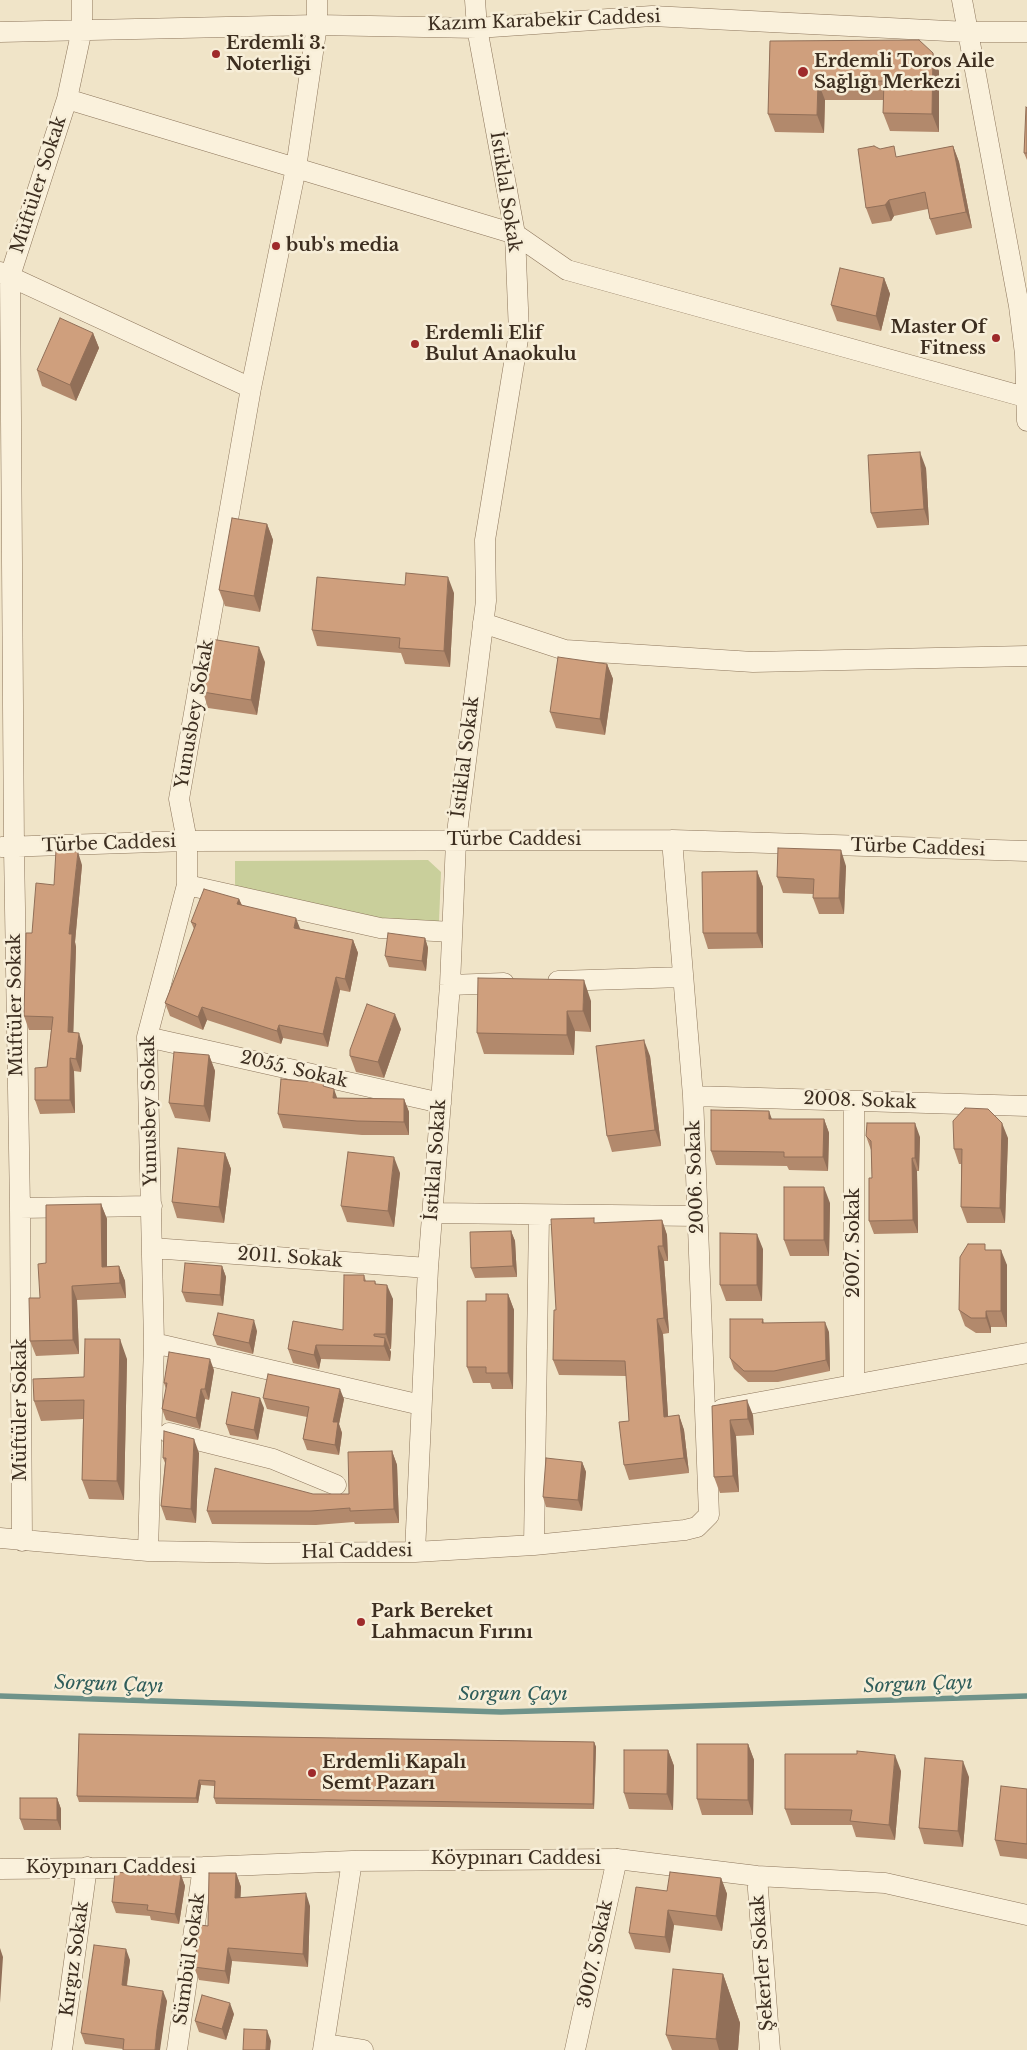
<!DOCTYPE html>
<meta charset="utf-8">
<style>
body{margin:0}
canvas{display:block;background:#f0e4c8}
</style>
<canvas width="1027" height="2050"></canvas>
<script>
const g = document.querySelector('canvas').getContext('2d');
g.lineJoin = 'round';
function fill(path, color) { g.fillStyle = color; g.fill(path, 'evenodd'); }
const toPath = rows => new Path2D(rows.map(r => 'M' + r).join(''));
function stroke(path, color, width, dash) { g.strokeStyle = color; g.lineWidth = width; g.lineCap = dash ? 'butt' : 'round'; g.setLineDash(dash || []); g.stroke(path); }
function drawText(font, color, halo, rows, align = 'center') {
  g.font = font + ' "Libre Baskerville",serif'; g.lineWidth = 5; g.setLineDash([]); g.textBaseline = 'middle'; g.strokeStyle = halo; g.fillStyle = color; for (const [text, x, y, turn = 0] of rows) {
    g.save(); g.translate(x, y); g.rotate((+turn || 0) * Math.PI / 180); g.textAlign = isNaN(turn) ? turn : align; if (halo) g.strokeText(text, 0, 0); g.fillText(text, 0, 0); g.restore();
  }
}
fill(toPath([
 [428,860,441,872,439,922,370,918,235,889,235,861]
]), '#c9cf9b');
stroke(toPath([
 [0,1696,501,1712,1027,1696]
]), '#6f938a', 5.5);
const minor = toPath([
 [962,0,1019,306,1025,354,1027,421],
 [0,32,317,25,477,28,652,16,968,32,1027,32],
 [67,99,515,234,567,270,1025,397],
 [0,272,251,388],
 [483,623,565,650,753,662,1027,656],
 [2,847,187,841,672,840,1027,851],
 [187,885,380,928,452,932],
 [558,981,683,977],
 [450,985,504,983],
 [147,1037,441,1103],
 [693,1096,1027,1106],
 [854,1101,854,1384],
 [20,1208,152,1206],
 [432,1213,698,1216],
 [152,1248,428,1268],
 [154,1343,421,1405],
 [722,1409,1027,1353],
 [169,1433,273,1459,336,1485],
 [0,1538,148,1551,267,1553,415,1552,534,1545,685,1530,697,1527,709,1515,693,1096,672,840],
 [22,1541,20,1208,14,848,10,276,67,99,82,29,82,0],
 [534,1545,539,1215],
 [148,1551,154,1343,147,1037,187,885,187,841,179,799,251,388,296,168,317,25,317,0],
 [415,1552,428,1268,450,985,456,841,486,601,485,540,519,333,515,234,477,28,475,0],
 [0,1869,203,1867,352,1861,617,1859,757,1876,885,1883,1027,1915],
 [757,1876,770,2050],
 [324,2044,363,2050],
 [62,2050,87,1867],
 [177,2050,203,1867],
 [323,2050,352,1861],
 [575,2050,617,1859]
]);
stroke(minor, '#8d765c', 21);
stroke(minor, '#faf1dc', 20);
fill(toPath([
 [770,41,939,71,939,132,890,131,883,113,883,100,825,100,824,133,775,132,768,114],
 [1027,108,1027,160,1024,153],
 [953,146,959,162,972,228,936,235,930,219,928,209,894,216,891,221,872,224,866,208,898,157],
 [884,278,890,294,881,331,837,321,831,305],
 [93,333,99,348,76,401,42,386,37,370],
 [926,468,929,525,877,528,871,513],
 [267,524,273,540,260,612,225,606,219,590],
 [454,593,450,667,405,664,401,653,317,646,312,630],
 [265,662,257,715,208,708,203,692],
 [607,664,613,679,605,735,556,728,550,712],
 [82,865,75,942,76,947,73,1032,83,1046,81,1072,74,1071,75,1113,40,1114,35,1100,47,1067,51,1030,29,1030,24,1016,32,933,54,885],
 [846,866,844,914,819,914,813,898,813,894,783,893,777,877],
 [757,871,763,887,763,948,708,949,703,933],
 [239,899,242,905,301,929,353,940,358,953,350,992,340,990,328,1047,283,1038,281,1044,207,1020,203,1030,170,1016,165,1003,194,929,191,922],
 [425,938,428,948,426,971,389,967,385,956],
 [591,1001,591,1032,575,1031,574,1055,484,1054,477,1033],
 [401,1029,384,1078,356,1072,350,1056],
 [209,1055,215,1071,210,1122,175,1118,169,1103],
 [650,1056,661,1146,612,1152,607,1136],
 [325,1087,337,1098,404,1099,409,1112,409,1135,362,1135,283,1128,278,1114],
 [772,1119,824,1119,829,1133,828,1171,789,1170,787,1166,716,1165,711,1151],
 [866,1136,920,1137,919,1171,917,1171,918,1233,874,1234,869,1221,872,1178,871,1150],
 [1008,1138,1005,1223,967,1223,961,1207,961,1164,959,1164,954,1149],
 [225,1153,231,1169,224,1223,177,1218,172,1202],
 [400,1173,394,1227,347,1222,341,1206],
 [830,1203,829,1256,790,1256,784,1240],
 [101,1204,107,1219,107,1267,119,1266,125,1281,126,1298,77,1300,79,1354,36,1356,30,1341,40,1298,46,1263],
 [662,1220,667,1235,668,1261,664,1261,669,1333,663,1334,668,1417,679,1415,684,1430,689,1473,629,1480,624,1465,629,1421,626,1376,559,1375,553,1360,556,1310,596,1223],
 [511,1231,515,1241,517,1277,475,1278,471,1268],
 [763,1249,762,1301,726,1301,720,1285],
 [987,1250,1007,1265,1007,1327,991,1327,991,1333,976,1333,965,1326,959,1310],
 [222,1266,226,1277,223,1306,186,1302,182,1292],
 [364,1275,366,1281,375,1281,376,1284,393,1299,391,1349,389,1349,391,1352,390,1361,321,1359,319,1369,293,1363,288,1349,343,1330],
 [508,1294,514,1310,513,1389,492,1389,490,1383,473,1383,467,1367,486,1301],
 [763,1319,764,1323,829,1332,830,1371,778,1382,748,1382,734,1369,730,1358],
 [257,1331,253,1354,217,1345,213,1335],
 [127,1359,124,1500,89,1499,82,1480,83,1419,41,1421,34,1401,84,1377],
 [214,1370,209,1400,205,1399,200,1429,166,1420,162,1409,166,1389,164,1383],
 [263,1398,344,1399,339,1424,342,1433,339,1455,307,1450,303,1439,307,1417,267,1409],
 [712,1406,753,1415,754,1435,736,1436,739,1492,720,1493,714,1477],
 [264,1408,258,1440,230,1435,226,1424],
 [392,1451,397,1465,399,1523,355,1524,354,1522,316,1525,212,1524,207,1511,313,1494,349,1494],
 [199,1453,196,1523,166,1520,161,1506,165,1463,163,1458],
 [582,1462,586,1472,582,1511,546,1507,543,1497],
 [79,1734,594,1742,596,1747,594,1809,216,1804,214,1798,214,1786,201,1785,198,1803,79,1802,77,1796],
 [748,1744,754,1760,753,1815,702,1815,697,1799],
 [668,1750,674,1766,673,1810,629,1809,624,1793],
 [901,1771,895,1840,856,1837,852,1825,791,1825,785,1809],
 [969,1777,963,1847,924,1844,919,1828],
 [1027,1789,1027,1859,1000,1856,995,1840],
 [57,1798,61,1809,61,1830,24,1830,20,1819],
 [236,1873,241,1887,240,1898,310,1906,308,1967,232,1961,229,1984,199,1980,194,1967,208,1926],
 [153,1875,181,1875,185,1886,179,1924,151,1920,150,1916,116,1913,112,1902],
 [721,1878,727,1894,722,1931,674,1925,670,1953,635,1949,629,1933,667,1891],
 [130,1960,127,1986,167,2001,161,2040,123,2049,85,2044,81,2033],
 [723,1974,740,2023,738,2050,672,2050,666,2035],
 [234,2014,226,2040,199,2032,195,2021]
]), '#b2896c');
fill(toPath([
 [933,53,939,71,939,132,932,114],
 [818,82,825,100,824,133,817,115],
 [953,146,959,162,972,228,966,212],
 [889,200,894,216,891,221,885,205],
 [884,278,890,294,881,331,876,316],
 [93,333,99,348,76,401,70,385],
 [920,452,926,468,929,525,924,509],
 [267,524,273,540,260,612,254,596],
 [448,577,454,593,450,667,444,651],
 [259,647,265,662,257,715,251,700],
 [607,664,613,679,605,735,600,719],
 [841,850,846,866,844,914,839,898],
 [78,852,82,865,75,942,76,947,73,1045,68,1032,69,934],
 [757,871,763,887,763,948,757,933],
 [239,899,244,911,237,904],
 [296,918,301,931,294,928],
 [425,938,428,948,426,971,422,961],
 [353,940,358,953,350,992,345,979],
 [336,977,340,990,328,1047,323,1034],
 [584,980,591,1001,591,1032,583,1011],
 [202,1007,207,1020,203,1030,198,1017],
 [567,1011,575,1031,574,1055,567,1035],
 [395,1014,401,1029,384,1078,378,1062],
 [279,1025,283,1038,281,1044,277,1031],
 [79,1033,83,1046,81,1072,76,1059],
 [644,1040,650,1056,661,1146,655,1130],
 [209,1055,215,1071,210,1122,204,1106],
 [70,1058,74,1071,75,1113,70,1100],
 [334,1089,339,1103,333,1098],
 [404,1099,409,1112,409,1135,404,1122],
 [769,1111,774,1125,769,1119],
 [824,1119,829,1133,828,1171,823,1157],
 [915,1123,920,1137,919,1171,915,1158],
 [1002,1123,1008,1138,1005,1223,1000,1208],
 [225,1153,231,1169,224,1223,219,1207],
 [394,1157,400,1173,394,1227,388,1211],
 [912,1158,917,1171,918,1233,913,1220],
 [824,1187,830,1203,829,1256,824,1240],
 [101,1204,107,1219,107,1282,102,1267],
 [662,1220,667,1235,668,1261,663,1246],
 [511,1231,515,1241,517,1277,513,1266],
 [757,1234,763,1249,762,1301,757,1285],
 [658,1246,664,1261,669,1333,664,1318],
 [1001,1250,1007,1265,1007,1327,1001,1311],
 [119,1266,125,1281,126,1298,120,1283],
 [222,1266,226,1277,223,1306,220,1295],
 [387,1285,393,1299,391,1349,386,1334],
 [72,1286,77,1300,79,1354,73,1340],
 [508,1294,514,1310,513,1389,508,1373],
 [986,1311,991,1327,991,1333,986,1318],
 [657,1319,663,1334,669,1432,664,1417],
 [254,1320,257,1331,253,1354,249,1343],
 [825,1322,829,1332,830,1371,826,1360],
 [385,1338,391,1352,390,1361,384,1346],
 [120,1339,127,1359,124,1500,117,1481],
 [316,1345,321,1359,319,1369,314,1355],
 [210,1359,214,1370,209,1400,205,1389],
 [201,1389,205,1399,200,1429,196,1418],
 [340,1389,344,1399,339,1424,342,1433,339,1455,335,1445,333,1422],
 [260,1398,264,1408,258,1440,254,1430],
 [747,1400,753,1415,754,1435,748,1419],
 [679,1415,684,1430,689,1473,684,1458],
 [730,1420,736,1436,739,1492,733,1476],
 [194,1439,199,1453,196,1523,191,1509],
 [392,1451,397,1465,399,1523,394,1509],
 [582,1462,586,1472,582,1511,578,1500],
 [594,1742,596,1747,594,1809,593,1804],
 [748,1744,754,1760,753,1815,748,1800],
 [668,1750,674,1766,673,1810,667,1794],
 [895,1755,901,1771,895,1840,889,1825],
 [963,1761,969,1777,963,1847,958,1831],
 [199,1780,201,1785,198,1803,196,1798],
 [57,1798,61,1809,61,1830,57,1820],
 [236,1873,241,1887,240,1911,235,1898],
 [181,1875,185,1886,179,1924,175,1914],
 [721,1878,727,1894,722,1931,716,1916],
 [306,1893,310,1906,308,1967,303,1954],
 [668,1910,674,1925,670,1953,665,1937],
 [0,1948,3,1957,0,2003],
 [228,1948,232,1961,229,1984,225,1971],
 [126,1949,130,1960,125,1996,122,1985],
 [723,1974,740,2023,738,2050,719,2050,716,2039],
 [163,1991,167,2001,160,2050,155,2050,157,2030],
 [230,2003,234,2014,226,2040,222,2029],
 [267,2030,271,2041,270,2050,266,2050]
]), '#916f58');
const building = toPath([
 [919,40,933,53,932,114,883,113,884,81,818,82,817,115,768,114,770,41,919,40],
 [1026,107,1027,108,1027,153,1024,153,1026,107],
 [874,146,880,149,894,146,896,157,953,146,966,212,930,219,925,192,889,200,885,205,866,208,858,149,874,146],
 [840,268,884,278,876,316,831,305,840,268],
 [60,318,93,333,70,385,37,370,60,318],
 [920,452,924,509,871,513,868,455,920,452],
 [232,518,267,524,254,596,219,590,232,518],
 [406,573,448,577,444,651,399,648,400,638,312,630,317,577,405,585,406,573],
 [211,639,259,647,251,700,203,692,211,639],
 [558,657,607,664,600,719,550,712,558,657],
 [778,848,841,850,839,898,813,898,814,879,777,877,778,848],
 [56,850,78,852,69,934,72,934,68,1032,79,1033,76,1059,70,1058,70,1100,35,1100,35,1068,47,1067,53,1017,24,1016,26,933,32,933,36,883,54,885,56,850],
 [757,871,757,933,703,933,702,872,757,871],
 [204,889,239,899,237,904,296,918,294,928,353,940,345,979,336,977,323,1034,279,1025,277,1031,202,1007,198,1017,165,1003,196,924,191,922,204,889],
 [388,933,425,938,422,961,385,956,388,933],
 [478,978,584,980,583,1011,567,1011,567,1035,477,1033,478,978],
 [367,1004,395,1014,378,1062,350,1056,350,1050,367,1004],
 [644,1040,655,1130,607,1136,596,1046,644,1040],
 [174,1052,209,1055,204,1106,169,1103,174,1052],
 [281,1079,324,1083,323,1086,334,1089,333,1098,404,1099,404,1122,357,1121,278,1114,281,1079],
 [965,1108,988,1109,1002,1123,1000,1208,961,1207,962,1149,954,1149,953,1121,965,1108],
 [711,1110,769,1111,769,1119,824,1119,823,1157,784,1157,784,1152,711,1151,711,1110],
 [867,1123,915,1123,915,1158,912,1158,913,1220,869,1221,869,1178,872,1178,871,1141,866,1136,867,1123],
 [178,1148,225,1153,219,1207,172,1202,178,1148],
 [348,1152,394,1157,388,1211,341,1206,348,1152],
 [784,1187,824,1187,824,1240,784,1240,784,1187],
 [101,1204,102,1267,119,1266,120,1283,72,1286,73,1340,30,1341,29,1298,40,1298,38,1264,46,1263,46,1205,101,1204],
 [594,1218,594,1223,662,1220,663,1246,658,1246,664,1318,657,1319,664,1417,679,1415,684,1458,624,1465,619,1422,629,1421,625,1361,553,1360,554,1310,556,1310,551,1219,594,1218],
 [511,1231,513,1266,471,1268,470,1232,511,1231],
 [720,1233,757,1234,757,1285,720,1285,720,1233],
 [968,1244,985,1244,985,1250,1001,1250,1001,1311,986,1311,986,1318,971,1318,959,1310,960,1257,968,1244],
 [185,1263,222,1266,220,1295,182,1292,185,1263],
 [344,1275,364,1275,364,1281,375,1281,375,1284,387,1285,386,1334,374,1334,374,1336,385,1338,384,1346,316,1345,314,1355,288,1349,293,1321,343,1330,344,1275],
 [486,1294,508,1294,508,1373,486,1373,486,1367,467,1367,467,1301,486,1301,486,1294],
 [218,1313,254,1320,249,1343,213,1335,218,1313],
 [730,1319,763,1319,762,1323,825,1322,826,1360,774,1371,744,1371,730,1358,730,1319],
 [85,1339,120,1339,117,1481,82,1480,84,1400,34,1401,33,1379,84,1377,85,1339],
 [169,1352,210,1359,205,1389,201,1389,196,1418,162,1409,167,1383,164,1383,169,1352],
 [268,1374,340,1389,333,1422,338,1422,335,1445,303,1439,309,1407,263,1398,268,1374],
 [232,1392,260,1398,254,1430,226,1424,232,1392],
 [747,1400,748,1419,730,1420,733,1476,714,1477,712,1406,747,1400],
 [164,1431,194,1439,191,1509,161,1506,166,1458,163,1458,164,1431],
 [392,1451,394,1509,350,1511,350,1508,311,1511,207,1511,215,1468,313,1494,349,1494,348,1452,392,1451],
 [546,1458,582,1462,578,1500,543,1497,546,1458],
 [79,1734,594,1742,593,1804,214,1798,215,1781,199,1780,196,1798,77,1796,79,1734],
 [697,1744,748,1744,748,1800,697,1799,697,1744],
 [624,1750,668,1750,667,1794,624,1793,624,1750],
 [857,1751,895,1755,889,1825,850,1821,852,1810,785,1809,785,1754,857,1754,857,1751],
 [925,1758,963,1761,958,1831,919,1828,925,1758],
 [1001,1786,1027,1789,1027,1844,995,1840,1001,1786],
 [20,1798,57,1798,57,1820,20,1819,20,1798],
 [153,1871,181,1875,175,1914,147,1910,148,1905,112,1902,115,1872,153,1875,153,1871],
 [670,1872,721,1878,716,1916,668,1910,665,1937,629,1933,636,1887,667,1891,670,1872],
 [209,1873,236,1873,235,1898,306,1893,303,1954,228,1948,225,1971,194,1967,200,1925,208,1926,209,1873],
 [94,1945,126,1949,122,1985,163,1991,157,2030,155,2050,123,2050,124,2039,81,2033,94,1945],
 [673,1969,723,1974,716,2039,666,2035,673,1969],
 [202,1995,230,2003,222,2029,195,2021,202,1995],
 [244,2029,267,2030,266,2050,243,2050,244,2029]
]);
fill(building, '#cf9f7d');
stroke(building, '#916f58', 1);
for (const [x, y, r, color] of [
 [216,54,5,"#9e2a2b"],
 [803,72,6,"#9e2a2b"],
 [276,246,5,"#9e2a2b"],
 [996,338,5,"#9e2a2b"],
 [415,344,5,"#9e2a2b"],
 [361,1622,5,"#9e2a2b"],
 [312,1773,5,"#9e2a2b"]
]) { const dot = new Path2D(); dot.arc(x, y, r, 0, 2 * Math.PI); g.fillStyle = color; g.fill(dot); stroke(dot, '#f7eed8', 2); }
drawText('18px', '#3d2e20', '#f7eed8', [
 ["Kazım Karabekir Caddesi",544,21,-2],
 ["Müftüler Sokak",39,185,-72],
 ["İstiklal Sokak",505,192,81],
 ["Yunusbey Sokak",195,714,-80],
 ["İstiklal Sokak",466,757,-83],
 ["Türbe Caddesi",514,840],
 ["Türbe Caddesi",109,844,-2],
 ["Türbe Caddesi",918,848,2],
 ["Müftüler Sokak",16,1005,-91],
 ["2055. Sokak",294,1070,13],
 ["2008. Sokak",860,1101,2],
 ["Yunusbey Sokak",150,1111,-91],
 ["İstiklal Sokak",436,1160,-86],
 ["2006. Sokak",696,1177,-92],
 ["2007. Sokak",854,1243,-90],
 ["2011. Sokak",290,1258,4],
 ["Müftüler Sokak",21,1410,-90],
 ["Hal Caddesi",357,1552,-1],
 ["Köypınarı Caddesi",516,1859],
 ["Köypınarı Caddesi",111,1868],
 ["3007. Sokak",596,1954,-78],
 ["Kırgız Sokak",75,1959,-82],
 ["Sümbül Sokak",190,1959,-82],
 ["Şekerler Sokak",763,1963,-94]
]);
drawText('bold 18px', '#3d2e20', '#f7eed8', [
 ["Erdemli 3.",226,44],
 ["Noterliği",226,65],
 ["Erdemli Toros Aile",814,62],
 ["Sağlığı Merkezi",814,83],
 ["bub's media",286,246],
 ["Master Of",986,328,"right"],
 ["Fitness",986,349,"right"],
 ["Erdemli Elif",425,334],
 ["Bulut Anaokulu",425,355],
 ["Park Bereket",371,1612],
 ["Lahmacun Fırını",371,1633],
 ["Erdemli Kapalı",322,1763],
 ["Semt Pazarı",322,1784]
], 'left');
drawText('italic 19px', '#2f5d5a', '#f7eed8', [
 ["Sorgun Çayı",109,1685,2],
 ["Sorgun Çayı",918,1685,-2],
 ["Sorgun Çayı",513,1695]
]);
</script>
